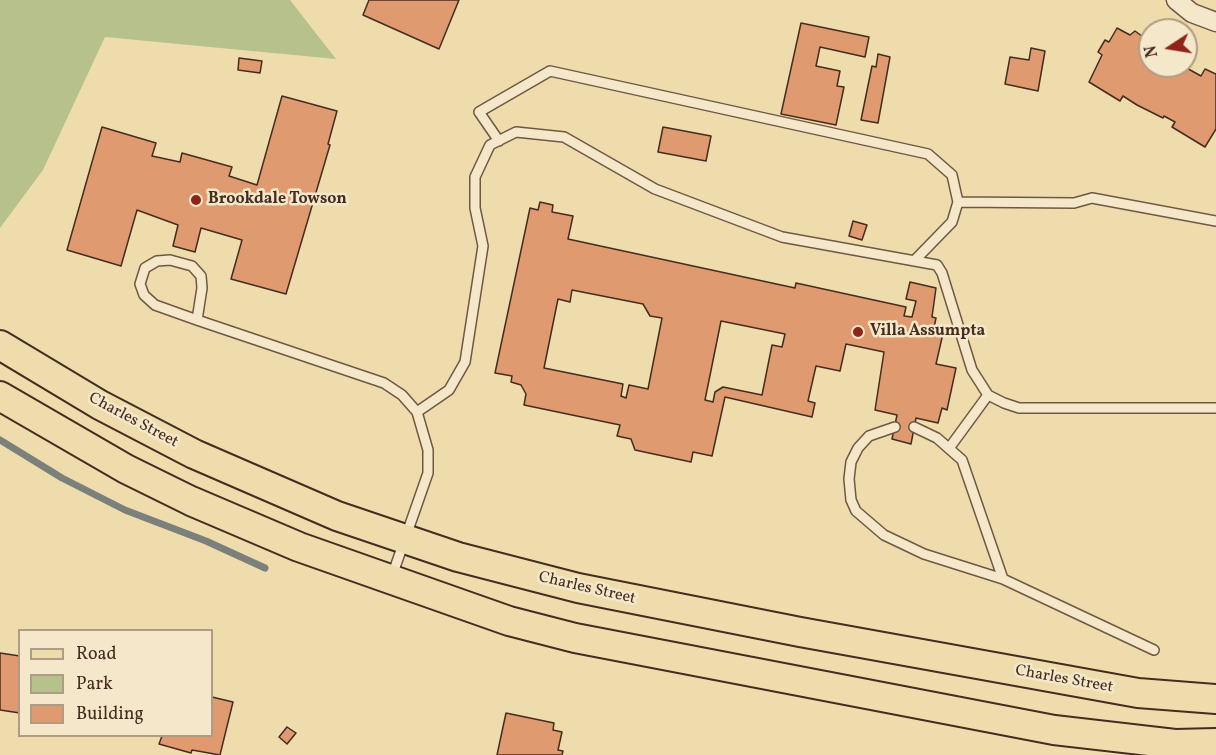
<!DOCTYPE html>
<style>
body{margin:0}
#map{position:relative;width:1216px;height:755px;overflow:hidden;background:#efdcad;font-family:Vollkorn,serif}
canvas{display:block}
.legend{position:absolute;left:18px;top:629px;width:195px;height:108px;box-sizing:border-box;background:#f5e8ca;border:2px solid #ae9d86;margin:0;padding:8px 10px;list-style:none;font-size:18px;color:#442c20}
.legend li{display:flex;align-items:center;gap:12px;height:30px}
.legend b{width:30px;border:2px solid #ae9d86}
.north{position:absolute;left:1138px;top:18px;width:60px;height:60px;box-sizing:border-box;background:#f5e8ca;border:2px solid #ae9d86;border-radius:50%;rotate:258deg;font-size:16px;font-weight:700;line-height:24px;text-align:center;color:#442c20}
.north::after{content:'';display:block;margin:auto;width:21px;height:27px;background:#8f2418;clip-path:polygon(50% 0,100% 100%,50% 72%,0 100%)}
</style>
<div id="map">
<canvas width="1216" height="755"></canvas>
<ul class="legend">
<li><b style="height:8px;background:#efdcad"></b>Road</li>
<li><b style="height:16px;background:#b6c18c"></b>Park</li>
<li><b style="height:16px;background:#df9a70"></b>Building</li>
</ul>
<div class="north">N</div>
</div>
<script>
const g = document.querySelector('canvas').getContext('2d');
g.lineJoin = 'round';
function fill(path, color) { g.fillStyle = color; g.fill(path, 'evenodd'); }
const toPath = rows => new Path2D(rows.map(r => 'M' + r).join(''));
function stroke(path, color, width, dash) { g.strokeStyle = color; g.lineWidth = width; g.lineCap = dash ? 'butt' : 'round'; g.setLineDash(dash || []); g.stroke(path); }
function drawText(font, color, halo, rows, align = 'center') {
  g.font = font + ' Vollkorn,serif'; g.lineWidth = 5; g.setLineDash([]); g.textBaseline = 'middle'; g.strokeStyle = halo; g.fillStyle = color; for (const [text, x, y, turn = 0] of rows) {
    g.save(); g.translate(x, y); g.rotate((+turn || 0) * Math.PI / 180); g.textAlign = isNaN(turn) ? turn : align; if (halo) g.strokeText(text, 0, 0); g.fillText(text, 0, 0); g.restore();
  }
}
fill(toPath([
 [0,0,290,0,336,59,105,37,43,170,0,228]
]), '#b6c18c');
stroke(toPath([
 [0,440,62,478,125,510,206,541,265,568]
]), '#7b807b', 7);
const building = toPath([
 [369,0,459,0,439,49,363,15,369,0],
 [801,23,869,37,865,57,820,47,816,66,840,71,837,86,844,87,836,125,781,114,801,23],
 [1117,28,1130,35,1135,31,1150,42,1150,66,1183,66,1201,76,1205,69,1216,74,1216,129,1205,147,1172,127,1175,122,1164,116,1163,118,1137,105,1123,96,1120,101,1089,82,1102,55,1098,52,1105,40,1109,42,1117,28],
 [1031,48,1045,51,1038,91,1005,84,1010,57,1029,60,1031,48],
 [878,54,890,57,878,123,861,120,872,66,876,67,878,54],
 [239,58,262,61,260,73,238,70,239,58],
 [282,96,337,111,328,144,330,145,286,294,231,279,242,240,201,228,195,252,173,246,178,225,137,210,121,266,67,250,102,127,156,143,152,156,180,162,182,153,232,167,229,176,257,185,282,96],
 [663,127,711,136,706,161,658,152,663,127],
 [540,202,553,205,552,212,573,216,568,239,795,288,796,283,906,307,904,316,912,317,916,301,906,299,910,282,936,288,932,317,936,318,934,328,944,329,936,364,956,368,947,410,942,408,938,423,916,418,911,444,892,439,897,415,875,410,884,352,846,344,840,371,816,366,808,401,815,403,812,417,725,397,712,456,693,452,691,462,635,450,631,439,617,436,620,425,524,405,526,394,521,385,511,382,512,376,495,373,530,208,538,210,540,202],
 [572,290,643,304,650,316,662,318,648,389,629,385,626,398,621,396,623,384,544,368,558,299,570,302,572,290],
 [721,321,785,334,782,347,772,345,762,395,723,387,715,392,713,402,705,400,721,321],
 [853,221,867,225,862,240,849,236,853,221],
 [0,653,20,656,20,713,0,710,0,653],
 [212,697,233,702,220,755,192,750,191,753,159,744,162,736,212,736,212,697],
 [506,713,554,723,553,730,562,732,558,750,563,751,562,755,497,755,506,713],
 [287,727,296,733,287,744,279,737,287,727]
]);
fill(building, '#df9a70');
stroke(building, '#442c20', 1.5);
const lane = toPath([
 [499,141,479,112,550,71,928,154,952,175,958,202,1074,203,1092,198,1216,221],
 [914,261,952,222,958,202],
 [197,320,202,288,201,276,192,266,170,260,157,261,145,268,140,284,144,295,155,305,197,320,384,383,402,395,417,412,428,450,428,473,392,576],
 [417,412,449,390,465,362,483,246,475,208,475,177,490,145,516,132,564,137,655,189,782,237,937,265,942,273,972,370,988,395,1004,403,1019,408,1216,408],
 [895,427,869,436,858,448,851,462,849,479,851,500,856,511,884,535,924,554,1003,579,962,460,937,438,914,427],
 [950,447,988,395],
 [1003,579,1154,650]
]);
const street = toPath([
 [1176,0,1192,13,1216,22]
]);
const primary = toPath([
 [0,345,100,405,194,454,337,516,458,557,578,588,800,632,1138,693,1216,699],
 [0,396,126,469,191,501,299,547,509,621,575,638,1054,730,1175,744,1216,743]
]);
stroke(lane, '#6f5843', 12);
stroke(street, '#6f5843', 21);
stroke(primary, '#442c20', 32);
stroke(lane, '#f5e8ca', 9);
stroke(street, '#f5e8ca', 18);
stroke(primary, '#efdcad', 28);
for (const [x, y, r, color] of [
 [196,200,6,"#8f2418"],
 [858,332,6,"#8f2418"]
]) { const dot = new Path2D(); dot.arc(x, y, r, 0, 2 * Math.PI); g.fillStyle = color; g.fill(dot); stroke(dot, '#f5e8ca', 2); }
drawText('bold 16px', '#442c20', '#f5e8ca', [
 ["Brookdale Towson",208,200],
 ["Villa Assumpta",870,332]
], 'left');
drawText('16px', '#442c20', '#f5e8ca', [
 ["Charles Street",133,421,28],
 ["Charles Street",587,589,13],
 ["Charles Street",1064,680,10]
]);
</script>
